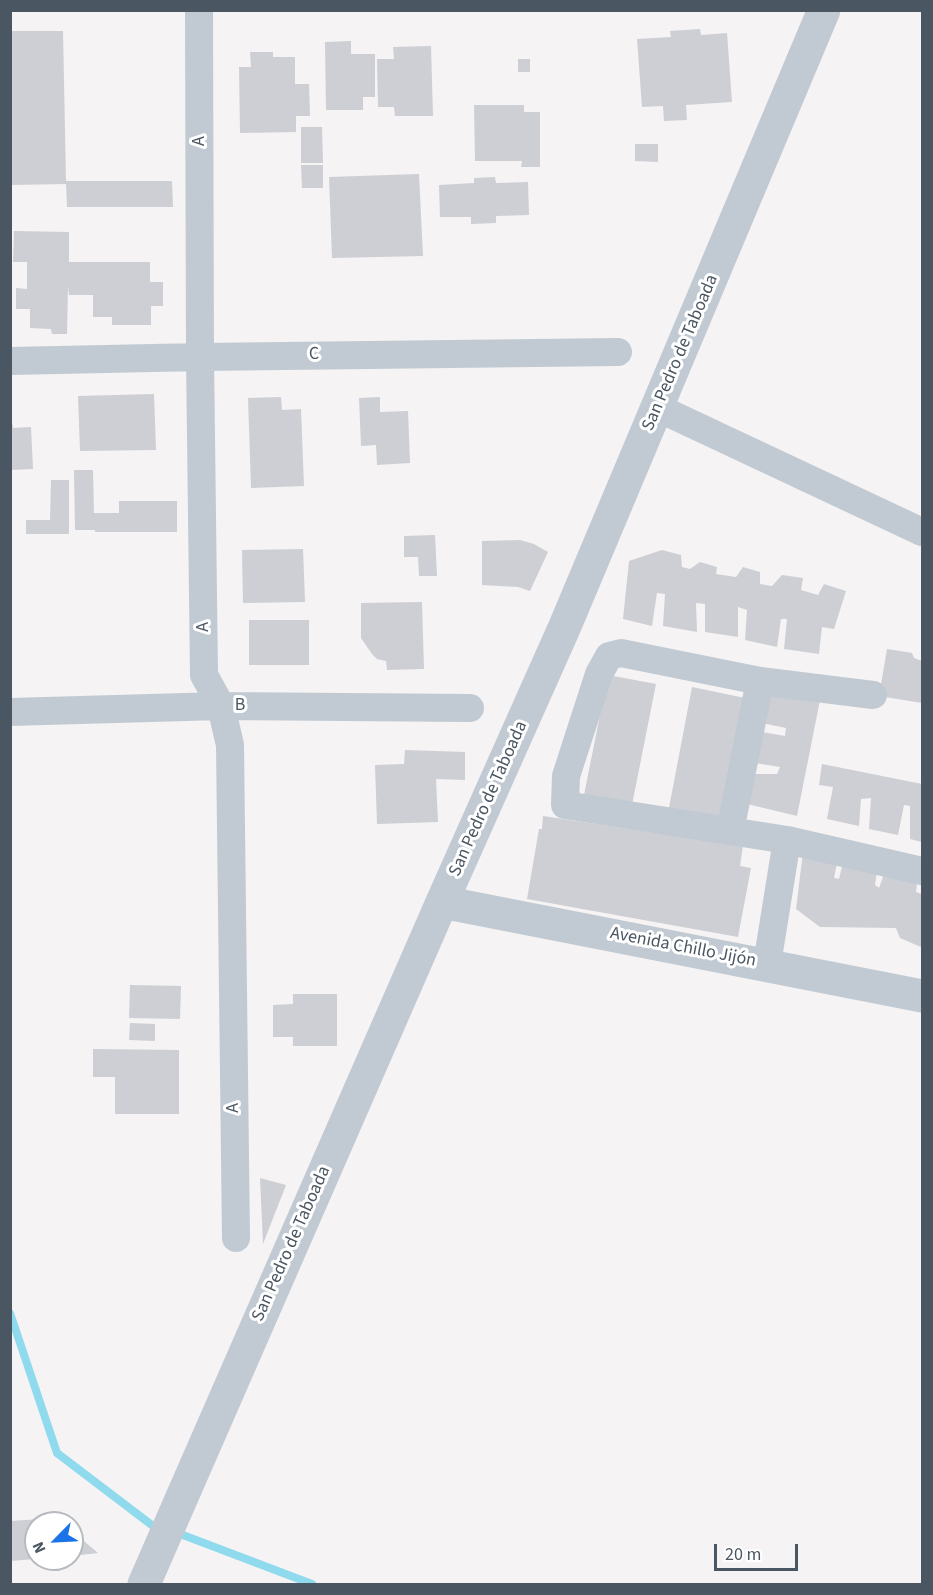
<!DOCTYPE html>
<meta charset="utf-8">
<style>
body{margin:0}
#map{position:relative;width:933px;height:1595px;overflow:hidden;background:#f5f3f3;font-family:"Source Sans 3",sans-serif}
canvas{display:block}
.frame{position:absolute;inset:0;border:12px solid #4a5661;pointer-events:none}
.north{position:absolute;left:24px;top:1511px;width:60px;height:60px;box-sizing:border-box;background:#fff;border:2px solid #b7bbc0;border-radius:50%;rotate:246deg;font-size:16px;font-weight:700;line-height:24px;text-align:center;color:#4a5661}
.north::after{content:'';display:block;margin:auto;width:21px;height:27px;background:#1a73e8;clip-path:polygon(50% 0,100% 100%,50% 72%,0 100%)}
.scale{position:absolute;left:714px;top:1544px;width:84px;height:27px;box-sizing:border-box;border:3px solid #4a5661;border-top:0;padding-left:8px;font-size:18px;line-height:21px;white-space:nowrap;color:#4a5661;-webkit-text-stroke:4px #fff;paint-order:stroke}
</style>
<div id="map">
<canvas width="933" height="1595"></canvas>
<div class="frame"></div>
<div class="north">N</div>
<div class="scale">20 m</div>
</div>
<script>
const g = document.querySelector('canvas').getContext('2d');
g.lineJoin = 'round';
const toPath = rows => new Path2D(rows.map(r => 'M' + r).join(''));
function stroke(path, color, width, dash) { g.strokeStyle = color; g.lineWidth = width; g.lineCap = dash ? 'butt' : 'round'; g.setLineDash(dash || []); g.stroke(path); }
function fill(path, color) { g.fillStyle = color; g.fill(path, 'evenodd'); }
function drawText(font, color, halo, rows, align = 'center') {
  g.font = font + ' "Source Sans 3",sans-serif'; g.lineWidth = 6; g.setLineDash([]); g.textBaseline = 'middle'; g.strokeStyle = halo; g.fillStyle = color; for (const [text, x, y, turn = 0] of rows) {
    g.save(); g.translate(x, y); g.rotate((+turn || 0) * Math.PI / 180); g.textAlign = isNaN(turn) ? turn : align; if (halo) g.strokeText(text, 0, 0); g.fillText(text, 0, 0); g.restore();
  }
}
stroke(toPath([
 [10,1313,57,1453,153,1526,162,1528],
 [175,1532,312,1584]
]), '#90daee', 8);
fill(toPath([
 [700,29,701,35,727,33,732,102,686,105,687,120,664,121,663,106,642,107,637,39,671,37,670,31],
 [10,31,63,31,66,181,172,181,173,207,67,207,66,184,10,185],
 [351,41,351,54,375,54,375,97,363,97,363,110,326,110,325,42],
 [431,46,433,116,395,116,394,107,378,107,377,59,394,59,393,47],
 [250,52,273,52,273,57,295,57,295,84,309,84,310,116,296,116,296,132,240,133,239,67,251,67],
 [518,59,530,59,530,72,518,72],
 [474,105,524,105,524,112,540,112,540,167,521,167,522,161,475,161],
 [301,127,322,127,323,163,301,163],
 [635,144,658,144,658,162,635,161],
 [301,165,323,165,323,188,302,188],
 [419,174,423,256,332,258,329,177],
 [495,177,496,183,528,182,529,215,496,216,496,223,471,224,471,217,440,217,439,185,474,183,474,178],
 [14,231,69,232,69,262,150,262,150,282,163,282,163,306,151,306,151,325,112,325,112,317,93,317,93,295,69,295,68,286,67,334,52,334,51,329,30,328,30,309,16,309,16,288,27,289,27,262,13,262],
 [154,394,156,450,80,451,78,396],
 [281,397,282,410,301,409,304,486,251,488,248,398],
 [380,397,380,412,408,411,410,463,377,465,376,445,361,446,359,398],
 [10,422,12,422,13,428,31,427,33,469,10,470],
 [74,470,93,470,94,513,119,513,119,501,177,501,177,532,95,532,95,530,75,530],
 [51,480,69,480,69,534,26,534,26,520,50,520],
 [435,535,437,576,419,576,418,557,404,557,404,536],
 [520,540,534,544,548,552,530,591,518,587,482,585,482,541],
 [303,549,305,602,243,603,242,550],
 [662,550,681,555,682,567,690,569,700,562,717,567,716,574,736,577,743,567,760,572,760,584,772,586,782,575,803,578,801,590,818,595,824,584,846,591,834,629,822,627,819,654,784,649,787,619,781,619,777,647,745,640,747,610,738,607,738,637,705,632,705,604,696,603,697,632,663,626,665,594,657,593,652,626,623,619,629,561],
 [422,602,424,669,387,670,386,661,377,659,372,654,361,638,361,603],
 [249,620,309,620,309,665,249,665],
 [887,649,912,653,914,658,922,661,922,703,879,696],
 [608,675,656,684,632,805,584,795],
 [692,687,745,698,721,823,668,813],
 [763,694,821,695,797,816,743,803,752,774,777,774,780,767,755,763,762,732,785,736,786,728,762,723],
 [405,750,465,752,465,780,436,779,438,822,377,824,375,765,404,764],
 [822,764,922,784,922,842,910,839,910,806,904,805,898,835,869,829,871,798,861,799,859,826,827,819,833,787,819,785],
 [543,816,743,846,740,866,751,868,738,937,527,899,539,829,542,829],
 [803,852,838,858,834,878,839,879,844,858,878,865,875,885,879,888,888,863,918,874,916,892,922,894,921,947,900,938,896,928,820,927,796,909],
 [130,985,181,986,180,1019,129,1018],
 [293,994,337,994,337,1046,293,1046,293,1037,273,1037,273,1005,293,1004],
 [130,1023,155,1024,155,1041,129,1040],
 [93,1049,179,1050,179,1114,115,1114,115,1077,93,1077],
 [260,1178,286,1185,263,1244],
 [57,1518,63,1523,36,1523,36,1559,10,1561,10,1521],
 [72,1530,77,1535,98,1553,72,1556]
]), '#cdcfd5');
stroke(toPath([
 [199,10,200,357,204,675,221,706,230,745,236,1238],
 [10,361,200,357,618,352],
 [658,408,922,532],
 [760,681,730,831,787,840,767,964],
 [10,712,221,706,470,708],
 [730,831,565,805,566,776,599,674,609,656,621,653,760,681,873,695],
 [787,840,922,871]
]), '#c1cad2', 28);
stroke(toPath([
 [442,902,922,996],
 [144,1584,442,902,565,626,824,10]
]), '#c1cad2', 33);
drawText('18px', '#4a5661', '#fff', [
 ["A",200,141,-90],
 ["San Pedro de Taboada",681,353,-67],
 ["C",314,355,-1],
 ["A",204,627,-91],
 ["B",240,706],
 ["San Pedro de Taboada",489,799,-66],
 ["Avenida Chillo Jijón",683,948,11],
 ["A",234,1108,-91],
 ["San Pedro de Taboada",292,1244,-66]
]);
</script>
